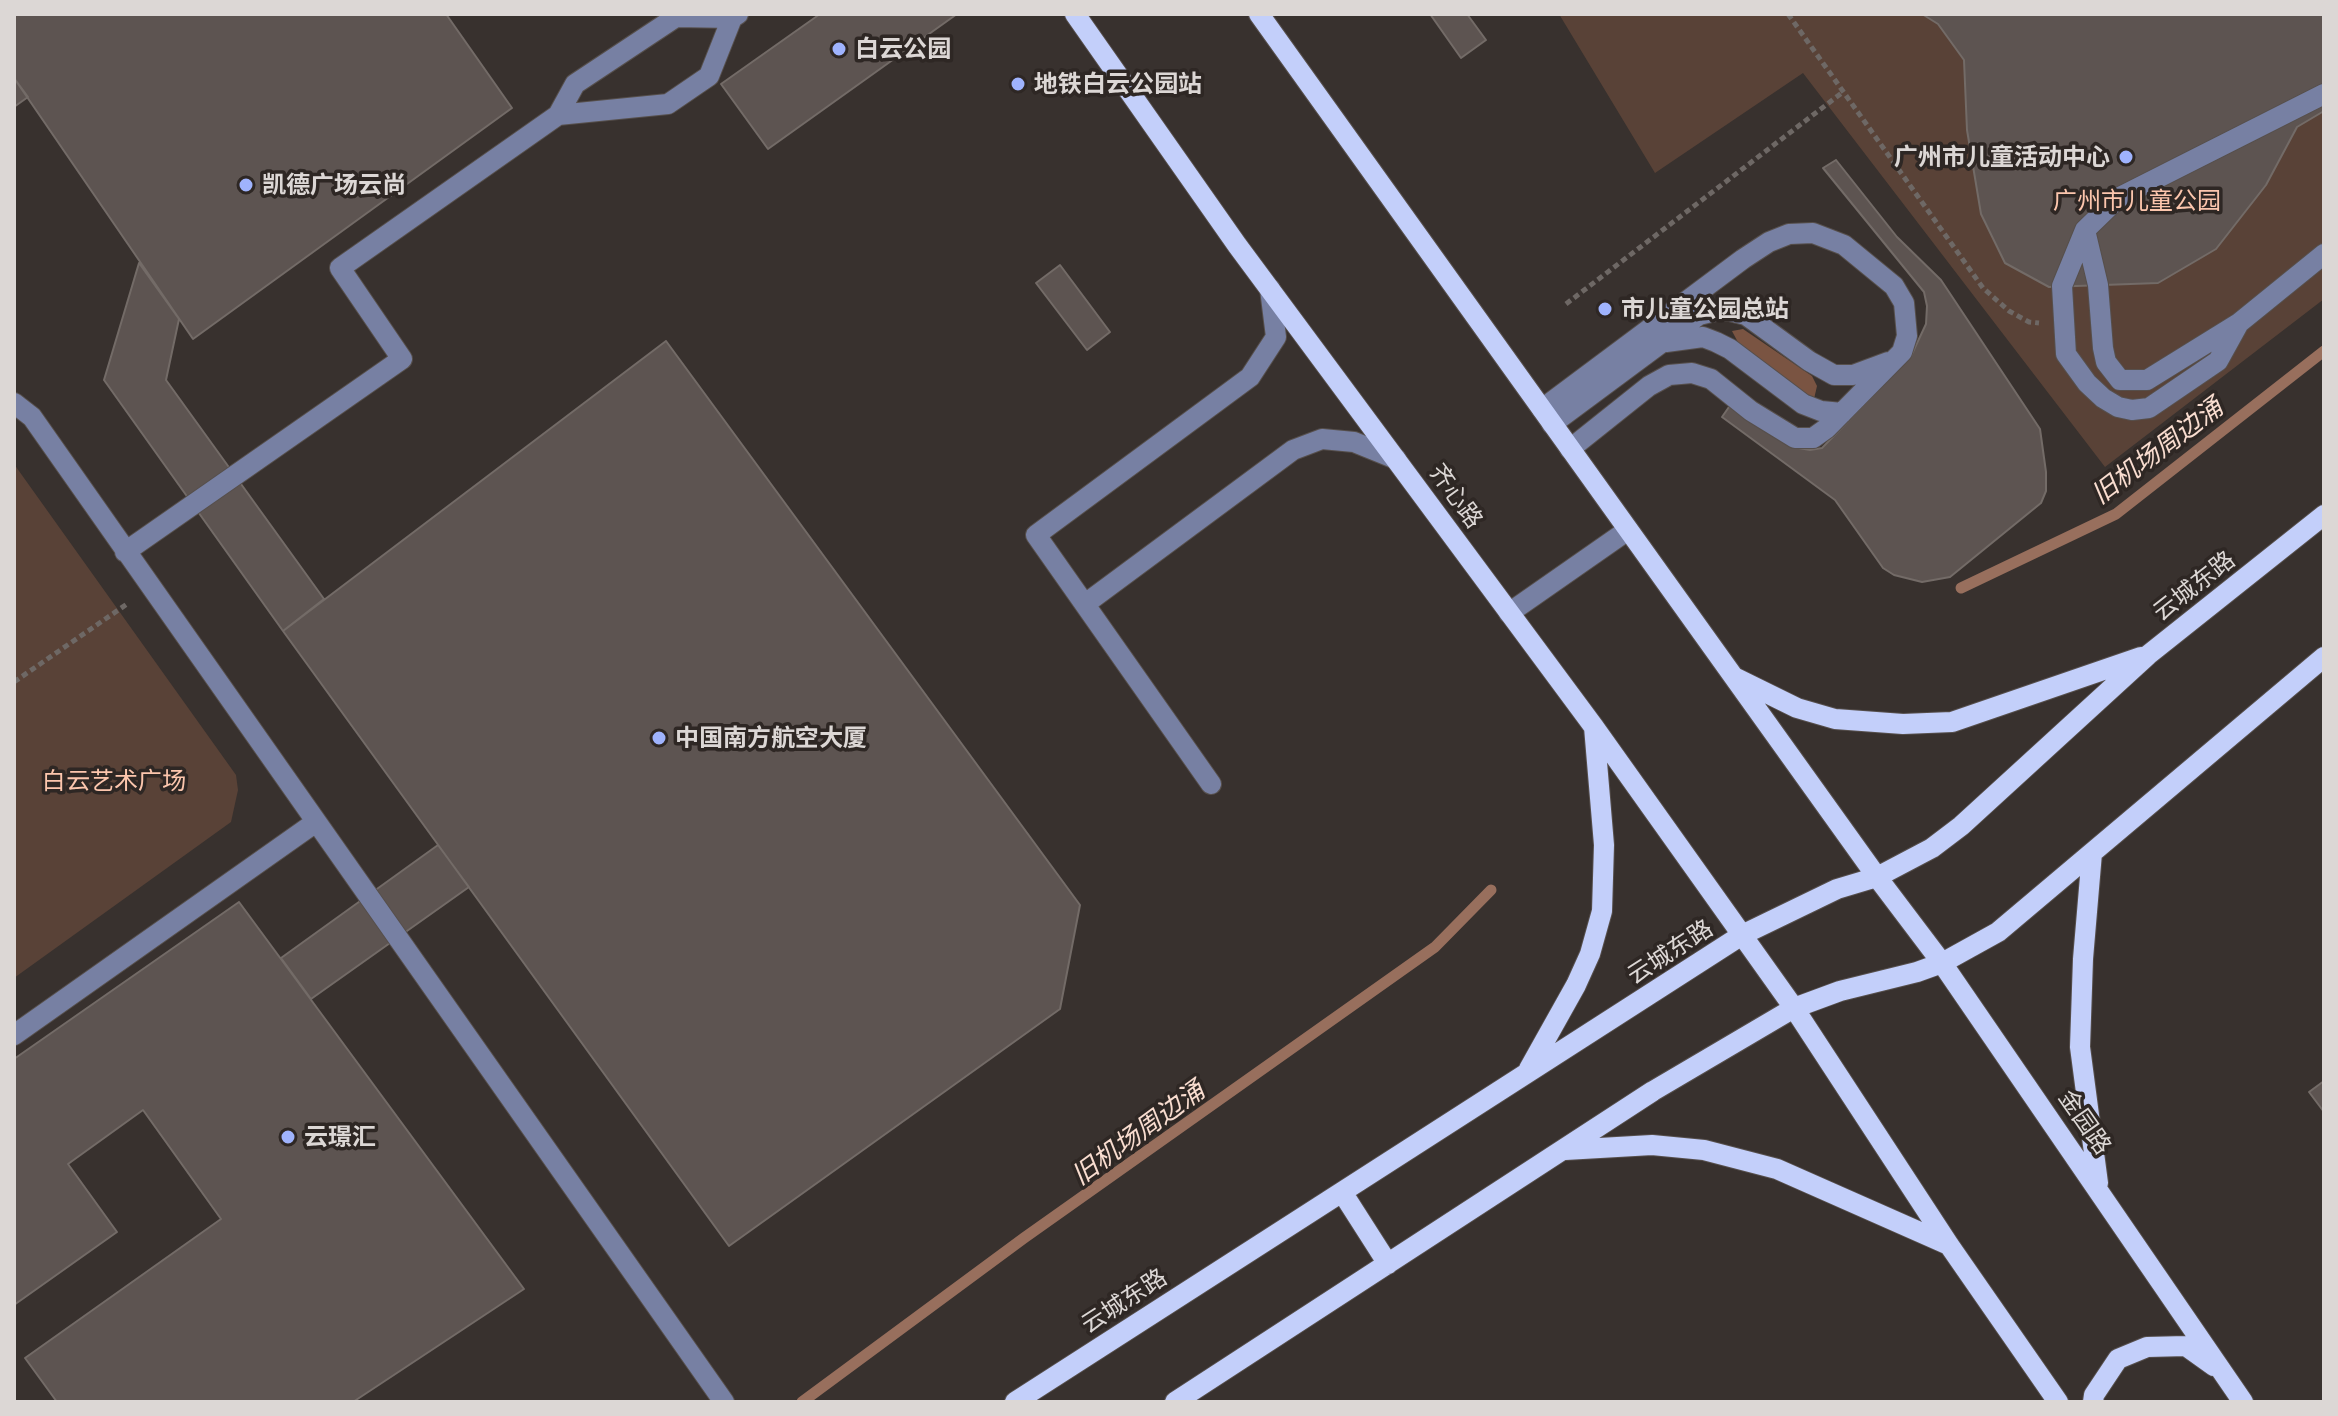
<!DOCTYPE html>
<meta charset="utf-8">
<style>
body{margin:0}
#map{position:relative;width:2338px;height:1416px;overflow:hidden;background:#38312e;font-family:Commissioner,sans-serif}
canvas{display:block}
.frame{position:absolute;inset:0;border:16px solid #dcd7d5;pointer-events:none}
</style>
<div id="map">
<canvas width="2338" height="1416"></canvas>
<div class="frame"></div>
</div>
<script>
const g = document.querySelector('canvas').getContext('2d');
g.lineJoin = 'round';
function fill(path, color) { g.fillStyle = color; g.fill(path, 'evenodd'); }
const toPath = rows => new Path2D(rows.map(r => 'M' + r).join(''));
function stroke(path, color, width, dash) { g.strokeStyle = color; g.lineWidth = width; g.lineCap = dash ? 'butt' : 'round'; g.setLineDash(dash || []); g.stroke(path); }
function drawText(font, color, halo, rows, align = 'center') {
  g.font = font + ' Commissioner,"Noto Sans SC",sans-serif'; g.lineWidth = 7; g.setLineDash([]); g.textBaseline = 'middle'; g.strokeStyle = halo; g.fillStyle = color; for (const [text, x, y, turn = 0] of rows) {
    g.save(); g.translate(x, y); g.rotate((+turn || 0) * Math.PI / 180); g.textAlign = isNaN(turn) ? turn : align; if (halo) g.strokeText(text, 0, 0); g.fillText(text, 0, 0); g.restore();
  }
}
fill(toPath([
 [1559,14,2324,14,2324,299,2105,467,1803,73,1655,173],
 [14,464,236,775,238,790,231,822,14,978]
]), '#594237');
fill(toPath([
 [1743,329,1812,376,1817,386,1814,399,1741,348,1732,331]
]), '#7a5442');
stroke(toPath([
 [1961,588,2116,514,2324,351],
 [802,1402,1024,1238,1435,947,1491,890]
]), '#986f5d', 11);
const building = toPath([
 [14,14,446,14,512,108,193,339,14,78,14,14],
 [820,14,957,14,768,149,721,84,820,14],
 [1430,14,1467,14,1486,40,1461,58,1430,14],
 [1922,14,2324,14,2324,111,2297,127,2266,185,2216,249,2158,283,2049,287,2005,263,1981,214,1967,130,1964,60,1938,24,1922,14],
 [14,78,28,97,14,107,14,78],
 [1836,160,1897,237,1941,280,2040,429,2046,472,2046,491,2041,503,1950,577,1922,582,1894,575,1883,568,1835,500,1722,417,1731,404,1793,447,1810,450,1822,448,1911,356,1926,324,1927,306,1924,292,1823,168,1836,160],
 [139,263,179,319,166,380,324,599,283,631,104,380,139,263],
 [1060,265,1110,332,1087,350,1036,283,1060,265],
 [666,341,1080,905,1060,1009,729,1246,283,631,666,341],
 [438,845,469,887,311,999,281,958,438,845],
 [239,902,524,1289,353,1402,57,1402,25,1358,221,1219,143,1110,68,1164,117,1232,14,1305,14,1059,239,902],
 [2324,1081,2324,1112,2309,1092,2324,1081]
]);
fill(building, '#5d5451');
stroke(building, '#736b67', 2);
const minor = toPath([
 [2324,94,2118,198,2085,230,2062,286,2066,354,2087,383,2103,398,2118,407,2132,410,2149,408,2218,361,2239,323,2324,254],
 [558,115,668,104,709,76,732,18,738,14],
 [2085,230,2098,285,2103,348,2106,362,2120,380,2147,380,2239,323],
 [1666,342,1703,337,1716,342,1730,349,1803,404,1821,411,1842,413],
 [14,403,32,417,724,1402],
 [1542,409,1743,259,1769,242,1789,234,1813,233,1844,245,1894,286,1904,303,1907,336,1902,352,1827,428,1813,438,1795,438,1751,411,1711,379,1692,373,1669,375,1649,386,1570,449],
 [1552,424,1699,315,1715,311,1730,311,1746,315,1809,361,1834,375,1853,375,1888,362],
 [125,552,402,359,340,268,558,115,575,84,676,17,732,18],
 [1085,604,1293,450,1322,439,1354,442,1396,459],
 [1509,613,1628,530],
 [1211,784,1036,535,1250,377,1276,337,1270,289],
 [14,1035,316,822]
]);
const major = toPath([
 [1075,14,1237,245,1594,727,1794,1008,1949,1245,2058,1402],
 [1259,14,1877,877,1942,963,2243,1402],
 [1736,678,1797,708,1835,719,1903,724,1952,722,2141,657],
 [2092,853,2083,959,2080,1047,2098,1183],
 [1529,1069,1576,985,1590,954,1602,911,1604,845,1594,727],
 [1565,1150,1652,1145,1704,1150,1777,1169,1949,1245],
 [1342,1192,1388,1264],
 [1015,1402,1742,935,1837,889,1877,877,1932,848,1961,826,2148,655,2324,515],
 [1175,1402,1653,1091,1794,1008,1840,991,1917,972,1942,963,1998,932,2324,657],
 [2093,1402,2094,1395,2118,1359,2147,1347,2186,1346,2214,1366]
]);
stroke(minor, '#564f4c', 22);
stroke(major, '#564f4c', 22);
stroke(toPath([
 [1788,14,1983,288,2009,311,2029,322,2039,323],
 [1566,304,1843,92],
 [14,682,127,604]
]), '#6e6865', 5, [6, 4]);
stroke(minor, '#7780a3', 20);
stroke(major, '#c3cffa', 20);
for (const [x, y, r, color] of [
 [839,49,8,"#9fb3fd"],
 [1018,84,8,"#9fb3fd"],
 [2126,157,8,"#9fb3fd"],
 [246,185,8,"#9fb3fd"],
 [1605,309,8,"#9fb3fd"],
 [659,738,8,"#9fb3fd"],
 [288,1137,8,"#9fb3fd"]
]) { const dot = new Path2D(); dot.arc(x, y, r, 0, 2 * Math.PI); g.fillStyle = color; g.fill(dot); stroke(dot, '#2e2724', 3); }
drawText('bold 24px', '#dcd7d5', '#2e2724', [
 ["白云公园",855,49],
 ["地铁白云公园站",1034,84],
 ["广州市儿童活动中心",2110,157,"right"],
 ["凯德广场云尚",262,185],
 ["市儿童公园总站",1621,309],
 ["中国南方航空大厦",675,738],
 ["云璟汇",304,1137]
], 'left');
drawText('24px', '#fcc6ad', '#2e2724', [
 ["广州市儿童公园",2137,201],
 ["白云艺术广场",114,781]
]);
drawText('24px', '#dcd7d5', '#2e2724', [
 ["齐心路",1456,496,54],
 ["云城东路",2194,586,-38],
 ["云城东路",1670,952,-33],
 ["金园路",2085,1122,55],
 ["云城东路",1124,1301,-33]
]);
drawText('italic 26px', '#f9ddd0', '#2e2724', [
 ["旧机场周边涌",2157,451,-37],
 ["旧机场周边涌",1138,1133,-36]
]);
</script>
